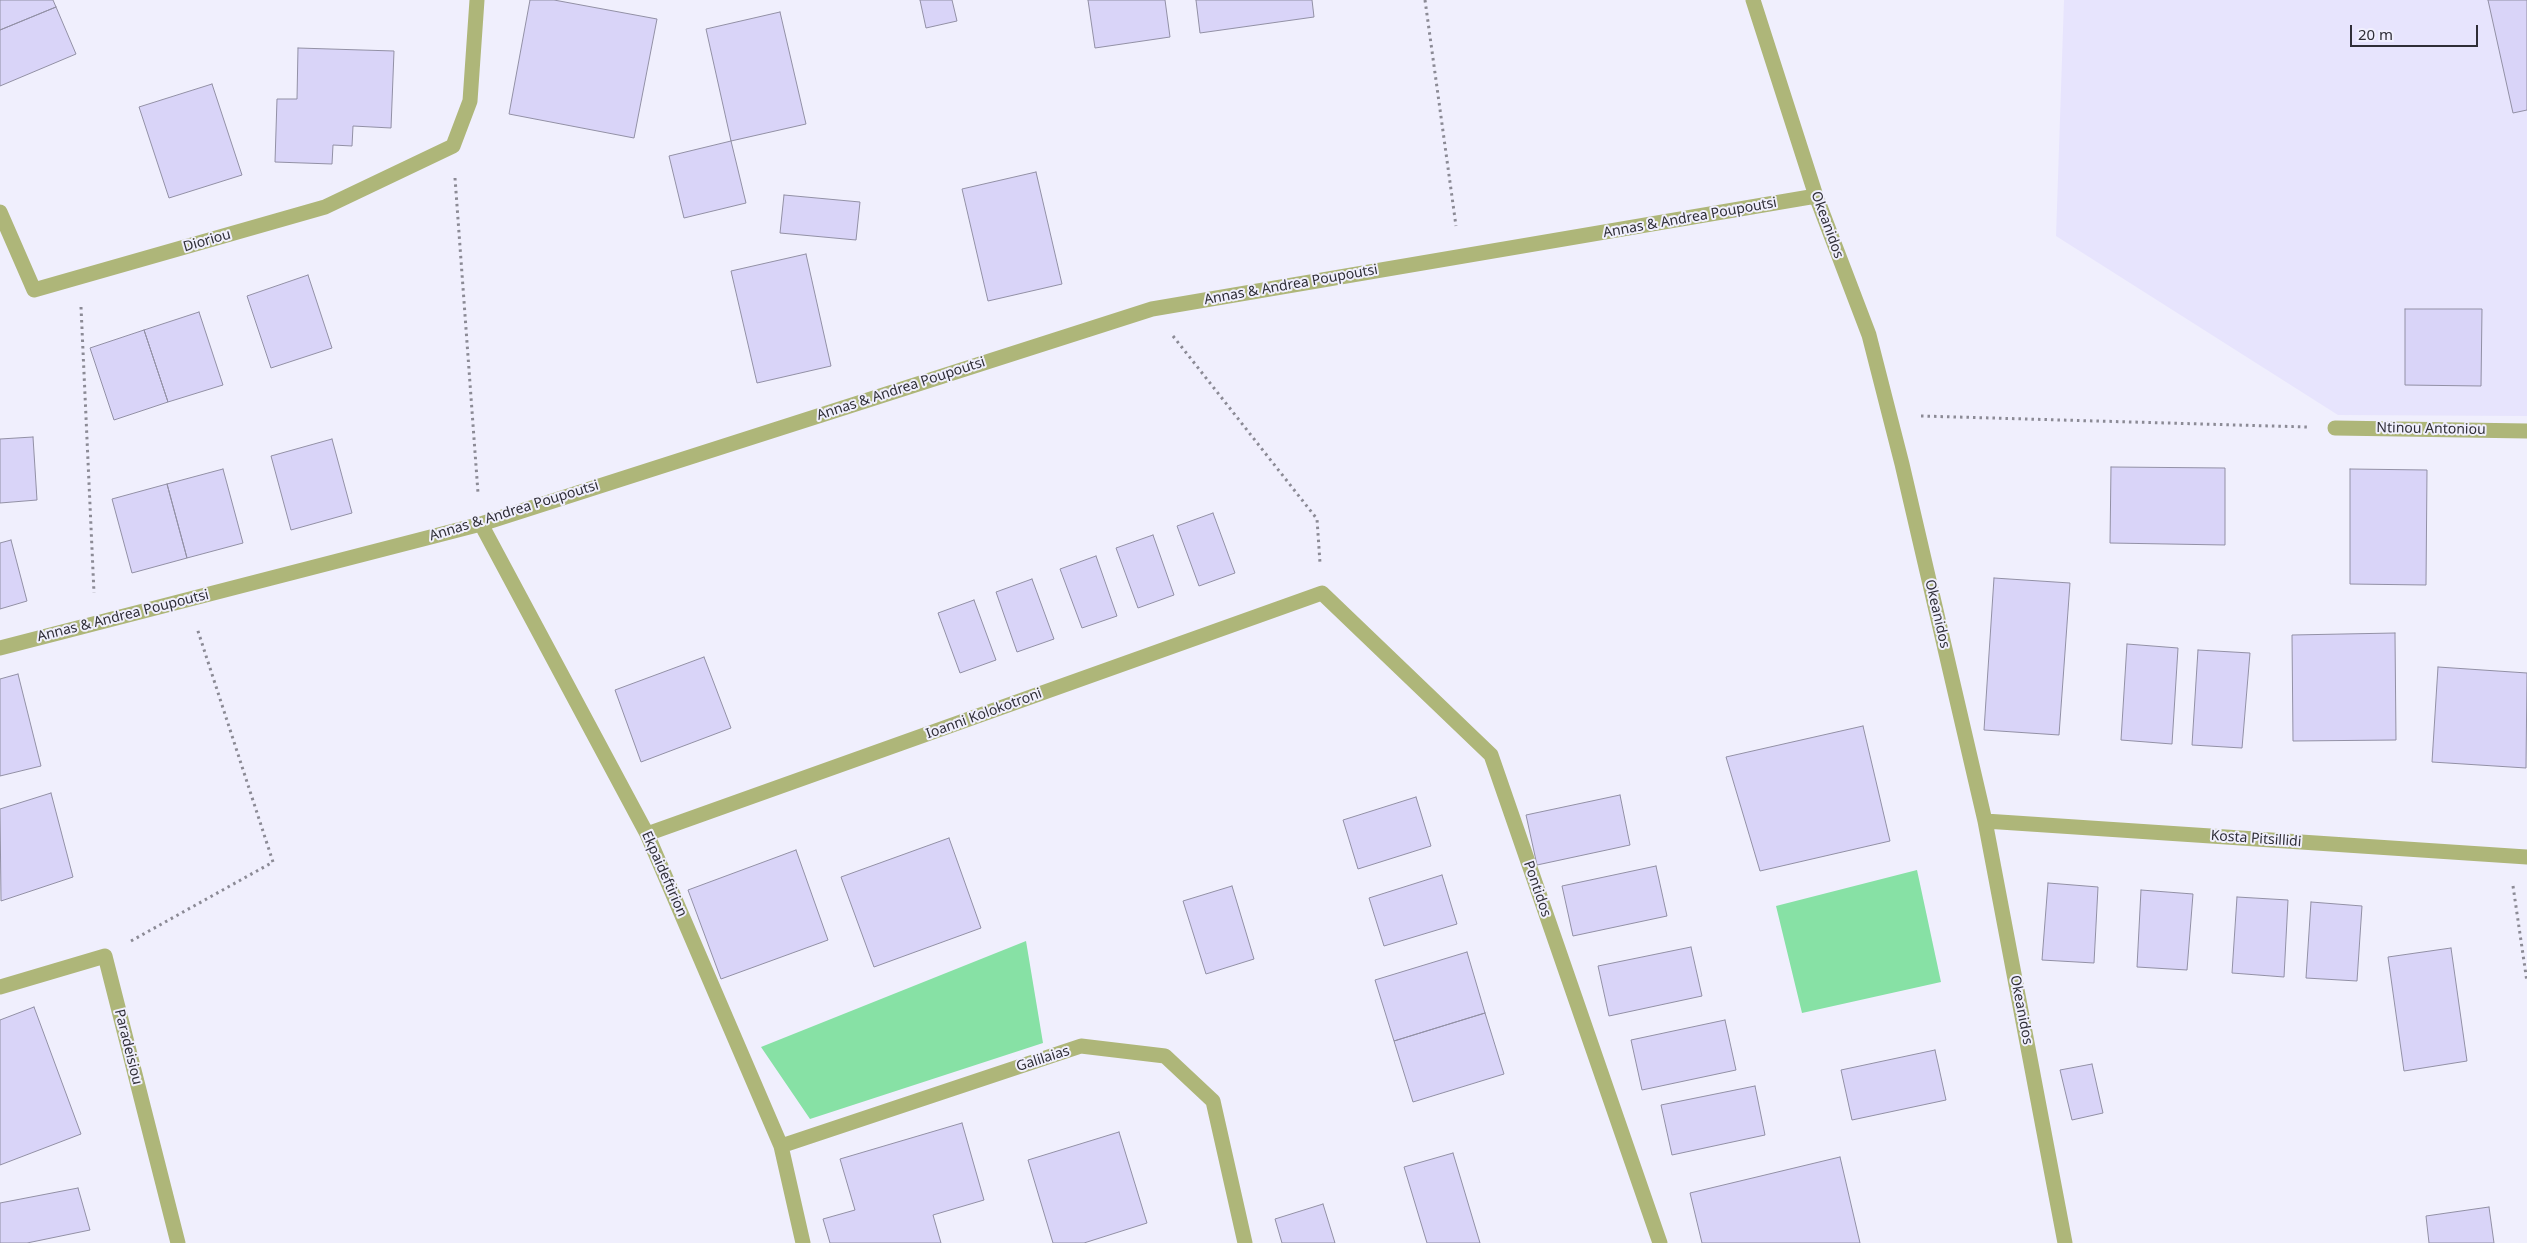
<!DOCTYPE html>
<style>
body{margin:0}
#map{position:relative;width:2527px;height:1243px;overflow:hidden;background:#f0effd;font-family:"Noto Sans",sans-serif}
canvas{display:block}
.scale{position:absolute;left:2350px;top:25px;width:128px;height:22px;box-sizing:border-box;border:2px solid #2f2e37;border-top:0;padding-left:6px;font-size:15px;line-height:18px;white-space:nowrap;color:#2f2e37;-webkit-text-stroke:4px #f0effd;paint-order:stroke}
</style>
<div id="map">
<canvas width="2527" height="1243"></canvas>
<div class="scale">20 m</div>
</div>
<script>
const g = document.querySelector('canvas').getContext('2d');
g.lineJoin = 'round';
function fill(path, color) { g.fillStyle = color; g.fill(path, 'evenodd'); }
const toPath = rows => new Path2D(rows.map(r => 'M' + r).join(''));
function stroke(path, color, width, dash) { g.strokeStyle = color; g.lineWidth = width; g.lineCap = dash ? 'butt' : 'round'; g.setLineDash(dash || []); g.stroke(path); }
function drawText(font, color, halo, rows, align = 'center') {
  g.font = font + ' "Noto Sans",sans-serif'; g.lineWidth = 4; g.setLineDash([]); g.textBaseline = 'middle'; g.strokeStyle = halo; g.fillStyle = color; for (const [text, x, y, turn = 0] of rows) {
    g.save(); g.translate(x, y); g.rotate((+turn || 0) * Math.PI / 180); g.textAlign = isNaN(turn) ? turn : align; if (halo) g.strokeText(text, 0, 0); g.fillText(text, 0, 0); g.restore();
  }
}
fill(toPath([
 [2064,0,2527,0,2527,416,2338,415,2056,236]
]), '#e7e4fd');
fill(toPath([
 [1917,870,1941,982,1802,1013,1776,906],
 [1026,941,1043,1043,810,1119,761,1047]
]), '#87e1a5');
const building = toPath([
 [0,0,53,0,56,7,0,30,0,0],
 [530,0,554,0,657,19,634,138,509,114,530,0],
 [920,0,952,0,957,21,926,28,920,0],
 [1088,0,1165,0,1170,37,1095,48,1088,0],
 [1196,0,1312,0,1314,17,1200,33,1196,0],
 [2488,0,2527,0,2527,110,2513,113,2488,0],
 [56,7,76,54,0,86,0,30,56,7],
 [780,12,806,124,731,141,706,29,780,12],
 [298,48,394,51,391,128,353,126,352,146,333,145,332,164,275,162,277,99,297,99,298,48],
 [212,84,242,175,169,198,139,107,212,84],
 [731,141,746,203,684,218,669,156,731,141],
 [1036,172,1062,284,988,301,962,189,1036,172],
 [784,195,860,202,856,240,780,233,784,195],
 [806,254,831,366,757,383,731,271,806,254],
 [308,275,332,348,271,368,247,296,308,275],
 [2405,309,2482,309,2481,386,2405,385,2405,309],
 [199,312,223,385,168,402,144,330,199,312],
 [144,330,168,402,114,420,90,348,144,330],
 [33,437,37,500,0,503,0,439,33,437],
 [332,439,352,513,291,530,271,456,332,439],
 [2111,467,2225,468,2225,545,2110,543,2111,467],
 [223,469,243,543,187,558,167,484,223,469],
 [2350,469,2427,470,2426,585,2350,584,2350,469],
 [167,484,187,558,132,573,112,499,167,484],
 [1213,513,1235,573,1199,586,1177,526,1213,513],
 [1153,535,1174,595,1138,608,1116,548,1153,535],
 [11,540,27,601,0,609,0,543,11,540],
 [1096,556,1117,616,1082,628,1060,569,1096,556],
 [1994,578,2070,583,2059,735,1984,730,1994,578],
 [1032,579,1054,639,1017,652,996,592,1032,579],
 [974,600,996,660,960,673,938,613,974,600],
 [2395,633,2396,740,2293,741,2292,635,2395,633],
 [2127,644,2178,648,2172,744,2121,740,2127,644],
 [2198,650,2250,653,2242,748,2192,745,2198,650],
 [704,657,731,728,641,762,615,690,704,657],
 [2438,667,2527,673,2526,768,2432,762,2438,667],
 [18,674,41,766,0,776,0,679,18,674],
 [1863,726,1890,841,1760,871,1726,757,1863,726],
 [51,793,73,877,1,901,0,809,51,793],
 [1620,795,1630,845,1537,865,1526,815,1620,795],
 [1416,797,1431,846,1358,869,1343,820,1416,797],
 [949,838,981,928,874,967,841,877,949,838],
 [796,850,828,940,721,979,688,890,796,850],
 [1656,866,1667,916,1573,936,1562,886,1656,866],
 [1442,875,1457,924,1384,946,1369,898,1442,875],
 [2048,883,2098,887,2094,963,2042,960,2048,883],
 [1232,886,1254,959,1206,974,1183,901,1232,886],
 [2141,890,2193,894,2187,970,2137,967,2141,890],
 [2237,897,2288,900,2284,977,2232,973,2237,897],
 [2311,902,2362,906,2357,981,2306,978,2311,902],
 [1691,947,1702,996,1609,1016,1598,966,1691,947],
 [2451,948,2467,1061,2404,1071,2388,957,2451,948],
 [1467,952,1485,1013,1394,1041,1375,980,1467,952],
 [34,1007,81,1134,0,1165,0,1020,34,1007],
 [1485,1013,1504,1074,1413,1102,1394,1041,1485,1013],
 [1725,1020,1736,1070,1642,1090,1631,1040,1725,1020],
 [1935,1050,1946,1100,1852,1120,1841,1070,1935,1050],
 [2092,1064,2103,1113,2072,1120,2060,1070,2092,1064],
 [1755,1086,1765,1135,1672,1155,1661,1105,1755,1086],
 [962,1123,984,1200,933,1215,941,1243,830,1243,823,1219,855,1210,840,1159,962,1123],
 [1119,1132,1147,1223,1084,1243,1053,1243,1028,1160,1119,1132],
 [1453,1153,1480,1243,1427,1243,1404,1167,1453,1153],
 [1840,1157,1860,1243,1702,1243,1690,1193,1840,1157],
 [78,1188,90,1230,27,1243,0,1243,0,1203,78,1188],
 [1323,1204,1335,1243,1282,1243,1275,1219,1323,1204],
 [2489,1207,2494,1243,2429,1243,2426,1216,2489,1207]
]);
fill(building, '#d9d4f8');
stroke(building, '#9290a5', 1);
stroke(toPath([
 [1425,0,1456,226],
 [455,178,478,493],
 [81,307,94,593],
 [1173,336,1317,519,1320,563],
 [1921,416,2307,427],
 [2513,886,2527,982],
 [131,941,273,862,197,628]
]), '#8b8a95', 3, [2.5, 4]);
stroke(toPath([
 [1753,0,1816,196,1869,335,1902,464,1985,821,2065,1243],
 [0,212,34,290,325,207,453,146,470,101,477,0],
 [2335,428,2527,431],
 [481,524,647,834,781,1146,803,1243],
 [0,648,481,524,1152,309,1816,196],
 [1985,821,2527,857],
 [647,834,1322,593,1491,755,1660,1243],
 [0,987,105,956,178,1243],
 [781,1146,1081,1046,1165,1056,1213,1101,1245,1243]
]), '#aeb679', 15);
drawText('14px', '#2f2e37', '#f0effd', [
 ["Annas & Andrea Poupoutsi",1690,218,-10],
 ["Okeanidos",1827,225,70],
 ["Dioriou",207,241,-16],
 ["Annas & Andrea Poupoutsi",1291,285,-10],
 ["Annas & Andrea Poupoutsi",901,389,-18],
 ["Ntinou Antoniou",2431,429,1],
 ["Annas & Andrea Poupoutsi",514,511,-17],
 ["Okeanidos",1937,614,77],
 ["Annas & Andrea Poupoutsi",123,616,-14],
 ["Ioanni Kolokotroni",984,714,-20],
 ["Kosta Pitsillidi",2256,839,4],
 ["Ekpaideftirion",664,874,66],
 ["Pontidos",1537,889,71],
 ["Okeanidos",2021,1010,79],
 ["Paradeisiou",128,1047,76],
 ["Galilaias",1043,1059,-18]
]);
</script>
